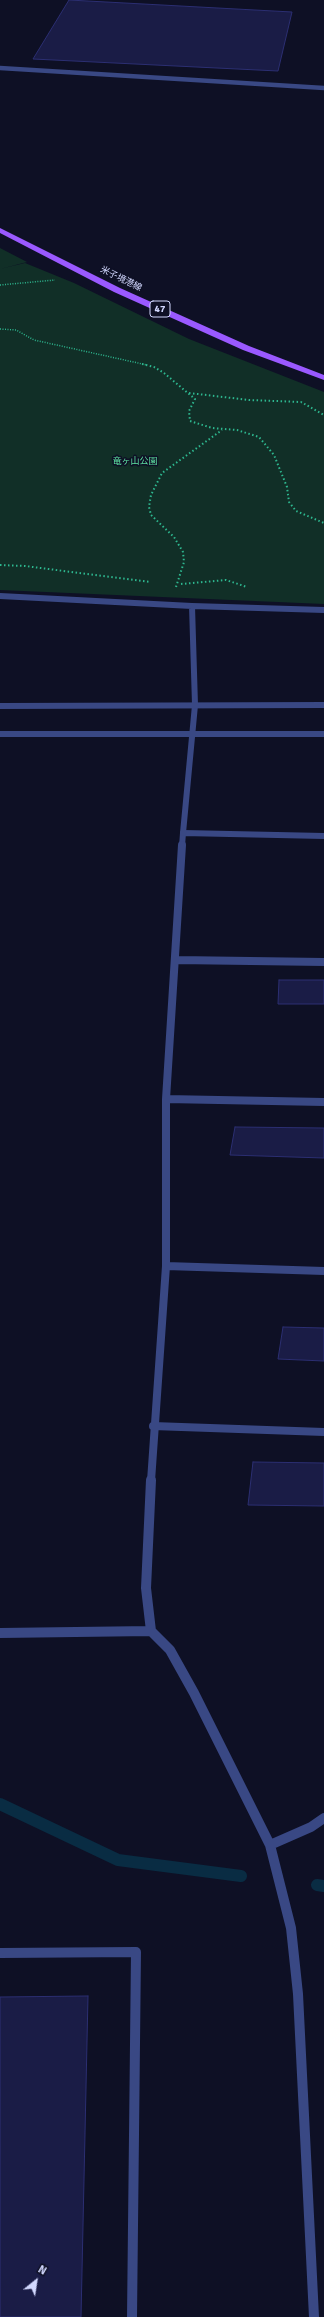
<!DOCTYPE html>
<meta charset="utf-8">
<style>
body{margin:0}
#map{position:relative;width:324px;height:2317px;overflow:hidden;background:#0e1025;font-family:Signika,sans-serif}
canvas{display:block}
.north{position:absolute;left:16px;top:2261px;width:40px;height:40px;-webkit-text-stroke:3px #0e1025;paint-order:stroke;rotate:30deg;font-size:11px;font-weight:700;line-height:16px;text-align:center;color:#d2d8ff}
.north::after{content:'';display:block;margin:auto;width:14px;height:18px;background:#d2d8ff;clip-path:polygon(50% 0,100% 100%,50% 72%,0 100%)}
</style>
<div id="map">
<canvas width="324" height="2317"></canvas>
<div class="north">N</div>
</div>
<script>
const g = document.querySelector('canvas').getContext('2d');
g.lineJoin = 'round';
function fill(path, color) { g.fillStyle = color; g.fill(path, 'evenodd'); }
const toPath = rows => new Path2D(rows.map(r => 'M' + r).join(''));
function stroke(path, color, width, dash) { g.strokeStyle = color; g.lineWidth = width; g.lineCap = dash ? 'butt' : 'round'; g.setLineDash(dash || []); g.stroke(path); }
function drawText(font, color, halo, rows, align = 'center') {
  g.font = font + ' Signika,"Noto Sans JP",sans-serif'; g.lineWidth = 3; g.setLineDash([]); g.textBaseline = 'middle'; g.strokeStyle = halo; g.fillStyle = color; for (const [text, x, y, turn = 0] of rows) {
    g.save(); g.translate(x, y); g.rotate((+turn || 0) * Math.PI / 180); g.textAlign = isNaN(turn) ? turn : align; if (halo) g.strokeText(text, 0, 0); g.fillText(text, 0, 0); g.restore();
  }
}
fill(toPath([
 [0,248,27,262,0,269],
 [25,263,74,283,189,339,324,392,324,604,0,590,0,269]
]), '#112f27');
stroke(toPath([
 [0,1804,118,1860,241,1876],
 [317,1885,324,1886]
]), '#092c43', 12);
const building = toPath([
 [69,0,292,12,278,71,33,59,69,0],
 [279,980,324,980,324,1004,278,1004,279,980],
 [235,1127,324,1128,324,1158,230,1155,235,1127],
 [283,1327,324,1328,324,1361,278,1359,283,1327],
 [253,1462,324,1463,324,1506,248,1505,253,1462],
 [88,1996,81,2317,0,2317,0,1997,88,1996]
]);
fill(building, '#1a1c46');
stroke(building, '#2c2f72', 1);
stroke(toPath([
 [0,285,55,280],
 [0,329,16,330,34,340,147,365]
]), '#2eb78f', 1.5, [1, 1.5]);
stroke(toPath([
 [142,364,154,367,164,373,195,399,189,411,190,421,212,428,237,430,259,437,274,455,287,487,289,502,296,511,324,523],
 [189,393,249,400,301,402,324,415],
 [0,565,25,566,150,582],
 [181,584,226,580,247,587],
 [176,587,184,562,183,552,174,537,151,515,149,507,151,495,162,473,222,430]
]), '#2eb78f', 2, [1.5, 2.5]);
stroke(toPath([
 [0,68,324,88]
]), '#394884', 4.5);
stroke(toPath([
 [0,734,324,734],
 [182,846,183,833,324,836]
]), '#394884', 6);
stroke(toPath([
 [177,960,324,962],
 [166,1099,324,1102],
 [166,1266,324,1271],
 [153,1426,324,1432],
 [151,1481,166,1266,166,1099,182,845]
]), '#394884', 8);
stroke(toPath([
 [151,1480,146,1588,151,1631,170,1650,194,1693,270,1845,291,1928,298,1994,314,2317],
 [0,1633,151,1631],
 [270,1845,311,1827,324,1818],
 [0,1953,136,1952,132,2317]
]), '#394884', 10);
stroke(toPath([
 [0,596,192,606,324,610],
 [183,833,195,705,192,606]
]), '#394884', 6);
stroke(toPath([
 [0,706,324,705]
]), '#394884', 6);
fill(toPath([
 [0,228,120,288,249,346,324,375,324,380,243,350,114,292,0,233,0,228]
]), '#9a59ff');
drawText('9px', '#d2d8ff', '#0e1025', [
 ["米子境港線",121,279,26]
]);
drawText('9px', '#5de1a1', '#0e1025', [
 ["竜ヶ山公園",135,462]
]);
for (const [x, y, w] of [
 [160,309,20]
]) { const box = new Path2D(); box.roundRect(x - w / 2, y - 8, w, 16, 3); g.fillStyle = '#0e1025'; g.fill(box); stroke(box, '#d2d8ff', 1); }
drawText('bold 10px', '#d2d8ff', null, [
 ["47",160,309]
]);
</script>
